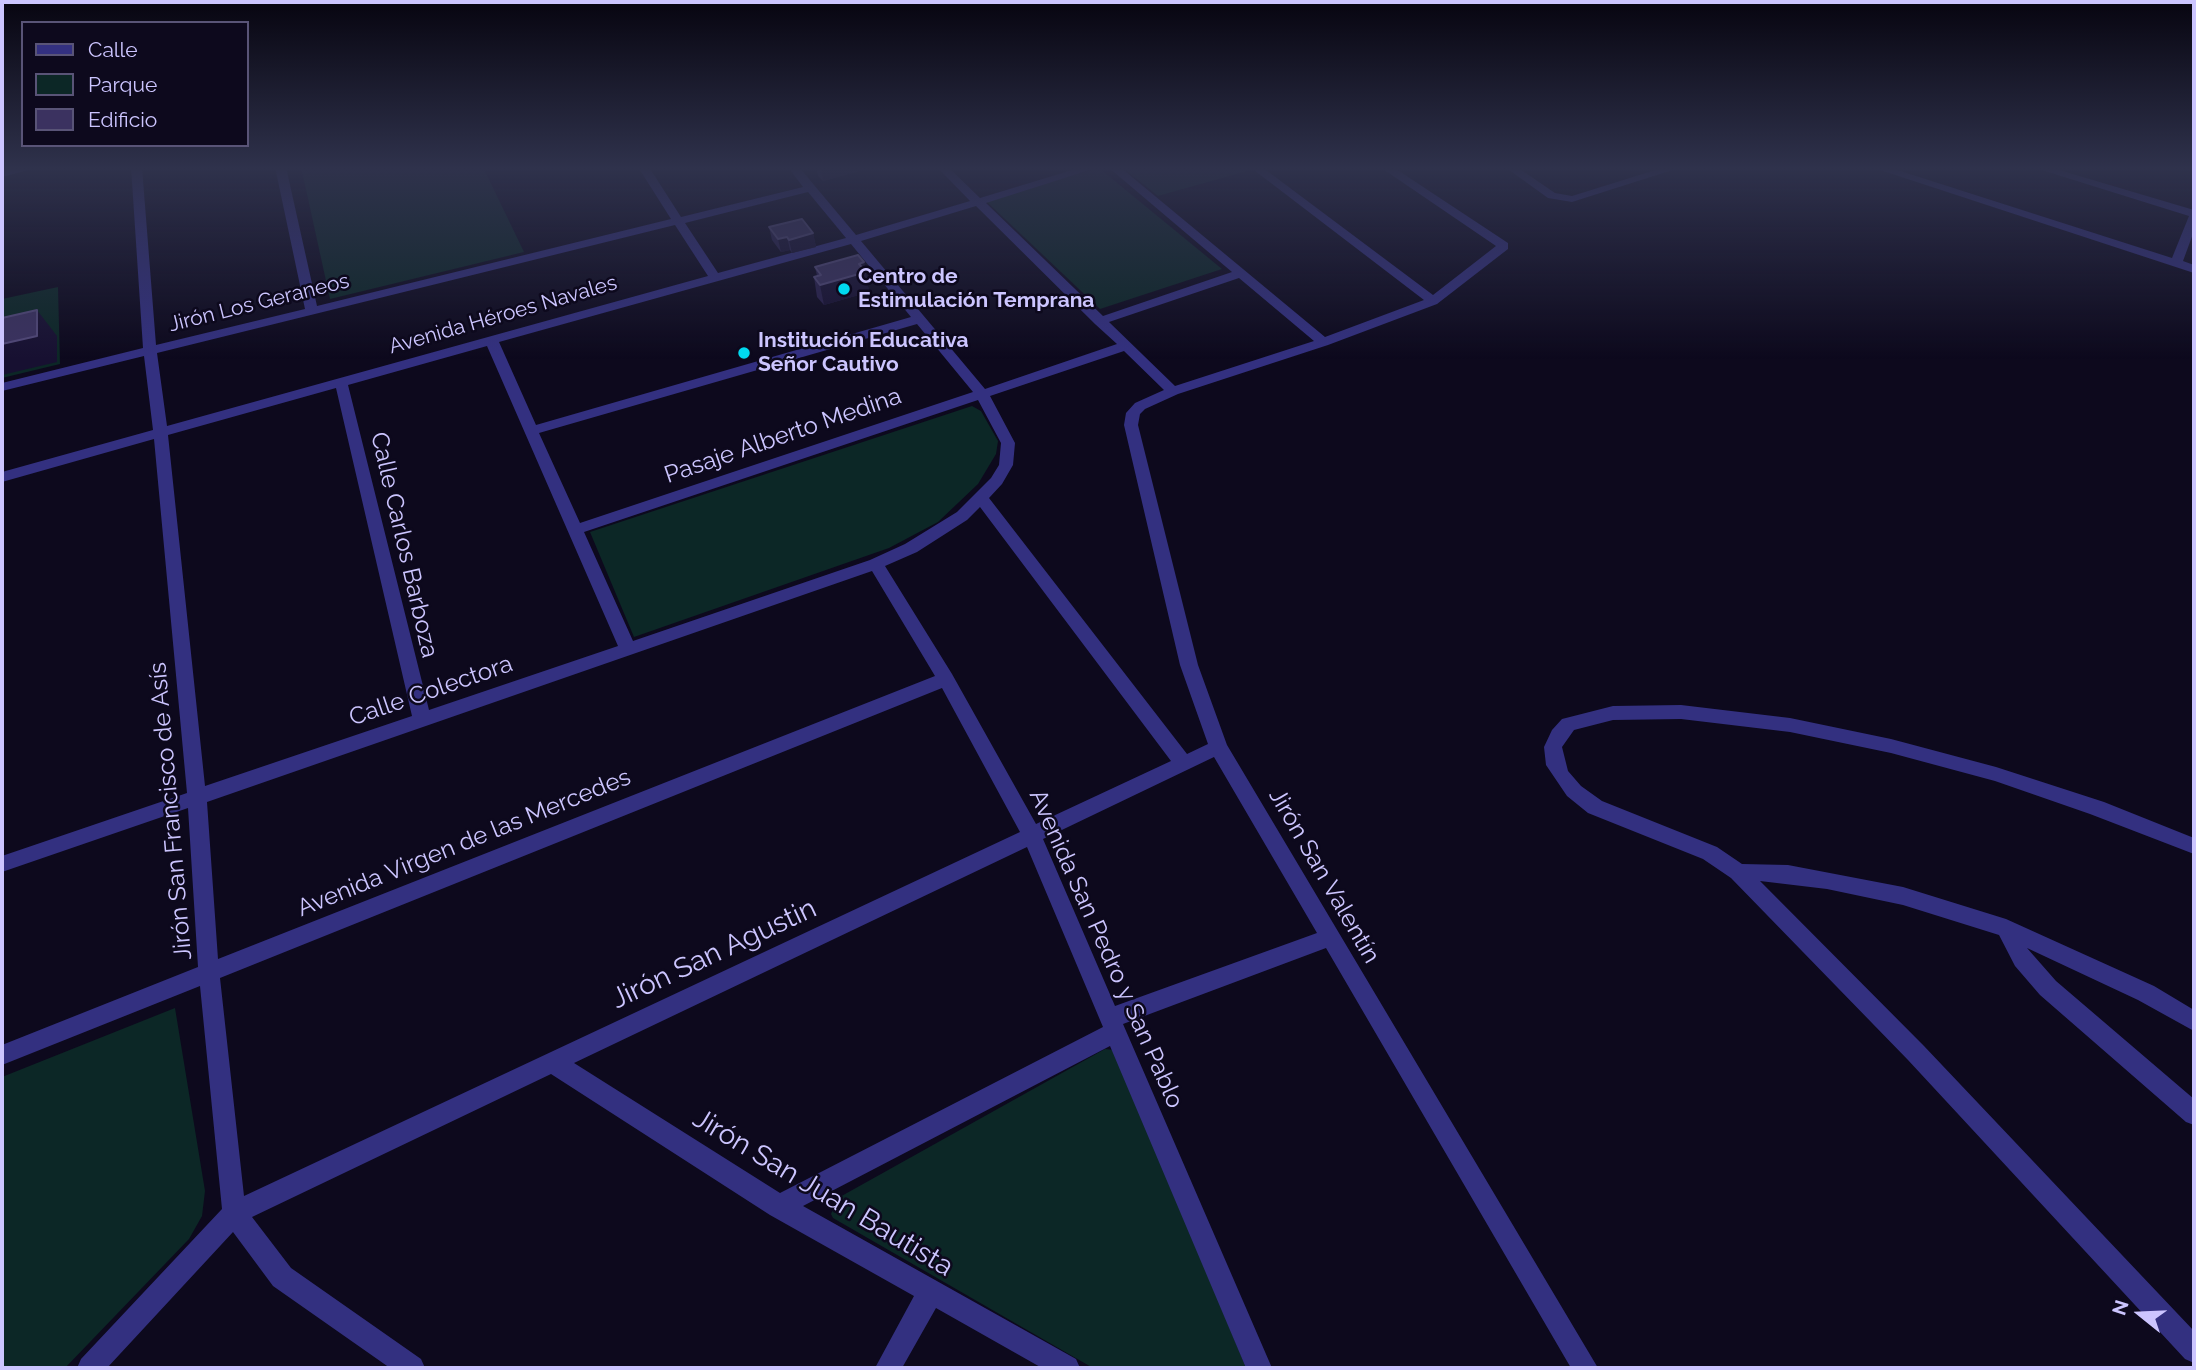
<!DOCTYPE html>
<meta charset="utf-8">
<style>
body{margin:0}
#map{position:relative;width:2196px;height:1370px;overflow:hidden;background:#0d091d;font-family:Raleway,sans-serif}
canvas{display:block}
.frame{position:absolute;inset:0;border:4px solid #ccc5ff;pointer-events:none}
.legend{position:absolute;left:21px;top:21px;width:228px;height:126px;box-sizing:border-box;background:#0d091d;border:2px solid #595477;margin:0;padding:9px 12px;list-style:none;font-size:21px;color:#ccc5ff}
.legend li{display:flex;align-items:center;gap:14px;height:35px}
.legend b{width:35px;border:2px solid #595477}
.north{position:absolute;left:2105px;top:1279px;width:70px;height:70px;-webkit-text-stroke:5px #0d091d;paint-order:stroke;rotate:288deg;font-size:19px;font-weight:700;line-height:28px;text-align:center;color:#ccc5ff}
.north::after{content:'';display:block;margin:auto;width:24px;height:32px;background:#ccc5ff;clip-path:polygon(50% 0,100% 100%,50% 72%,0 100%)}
</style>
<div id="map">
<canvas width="2196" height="1370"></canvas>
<div class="frame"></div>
<ul class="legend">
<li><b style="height:9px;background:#333080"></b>Calle</li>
<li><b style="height:19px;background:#0c2726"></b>Parque</li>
<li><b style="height:19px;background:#3b3260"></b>Edificio</li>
</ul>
<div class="north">N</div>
</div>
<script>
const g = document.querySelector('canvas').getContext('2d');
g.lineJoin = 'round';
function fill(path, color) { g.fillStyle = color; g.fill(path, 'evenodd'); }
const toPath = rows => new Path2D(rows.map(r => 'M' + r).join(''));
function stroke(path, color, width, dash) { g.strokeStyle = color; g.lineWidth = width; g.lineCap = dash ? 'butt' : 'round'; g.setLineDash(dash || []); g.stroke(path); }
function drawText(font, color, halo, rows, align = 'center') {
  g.font = font + ' Raleway,sans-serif'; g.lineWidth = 5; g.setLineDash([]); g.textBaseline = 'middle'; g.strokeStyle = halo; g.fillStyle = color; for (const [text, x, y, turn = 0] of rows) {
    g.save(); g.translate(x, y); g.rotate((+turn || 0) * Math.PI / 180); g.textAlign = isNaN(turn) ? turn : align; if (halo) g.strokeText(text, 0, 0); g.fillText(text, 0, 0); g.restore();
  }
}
fill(toPath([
 [301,167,483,167,524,252,330,299],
 [1122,167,1243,167,1247,171,1158,196],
 [1099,168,1222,269,1100,309,985,200],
 [58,287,60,364,2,378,2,299],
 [972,406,981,411,998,441,996,454,978,484,938,522,889,548,634,637,590,532],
 [175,1008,205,1191,202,1216,189,1239,65,1368,2,1368,2,1077],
 [1105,1049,1114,1050,1119,1055,1246,1368,1093,1368,833,1218,831,1214,838,1198]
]), '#0c2726');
fill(toPath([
 [506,167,502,171,498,168,498,167,506,167]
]), '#333080');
fill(toPath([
 [19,167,40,167,2,177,2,171,19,167],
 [131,167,142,167,156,345,305,309,275,167,286,167,317,306,671,219,638,167,649,167,681,217,803,187,788,167,799,167,856,235,970,201,937,167,948,167,980,198,1082,167,1099,167,986,203,1103,316,1232,272,1108,167,1120,167,1325,337,1424,300,1250,167,1262,167,1433,295,1496,246,1380,167,1393,167,1508,243,1508,249,1437,304,1328,345,1178,394,1145,409,1140,414,1138,425,1198,665,1227,745,1598,1368,1571,1368,1326,948,1123,1024,1272,1368,1246,1368,1110,1046,803,1206,1076,1359,1080,1368,1042,1368,936,1308,902,1368,875,1368,914,1296,770,1215,551,1074,252,1217,291,1268,421,1359,425,1368,390,1368,273,1286,233,1232,107,1368,77,1368,81,1359,222,1209,200,986,2,1065,2,1045,198,967,188,808,2,872,2,856,187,793,154,439,2,482,2,472,153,430,144,356,2,391,2,383,143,348,131,167],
 [808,192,846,238,718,273,685,223,808,192],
 [976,206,1095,324,1117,344,985,389,861,241,976,206],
 [675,225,708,276,167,426,157,353,675,225],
 [851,244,911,317,536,425,499,342,851,244],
 [1239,278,1314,341,1175,386,1109,322,1239,278],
 [917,324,973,392,580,523,539,433,917,324],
 [487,346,618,646,429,710,348,385,487,346],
 [1124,351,1164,390,1135,403,1126,413,1124,425,1180,665,1208,744,1187,754,989,498,1002,484,1013,465,1015,443,990,396,1124,351],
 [336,388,412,716,205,786,168,435,336,388],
 [978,400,1001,443,999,465,991,478,957,512,905,544,870,560,633,641,584,532,978,400],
 [980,507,1171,761,1036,824,952,674,885,566,917,552,967,520,980,507],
 [872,571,935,676,218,959,207,802,872,571],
 [942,688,1020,832,244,1196,220,978,942,688],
 [1214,757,1317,933,1115,1006,1043,839,1214,757],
 [1027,847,1103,1027,780,1193,574,1063,1027,847],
 [1505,167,1517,167,1555,193,1572,196,1665,167,1682,167,1572,202,1548,198,1505,167],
 [1871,167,1888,167,2172,258,2189,216,2032,167,2049,167,2194,210,2194,231,2183,261,2194,265,2194,273,1871,167],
 [1681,705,1790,718,1891,739,1996,767,2104,802,2194,838,2194,854,2090,814,1995,781,1891,753,1790,732,1681,719,1613,720,1574,730,1562,747,1568,771,1581,786,1602,801,1717,847,1742,864,1788,865,1903,887,2006,919,2154,986,2194,1010,2194,1031,2138,1000,2027,948,2056,981,2194,1099,2194,1125,2186,1122,2040,995,2015,966,1999,935,1903,905,1827,889,1760,881,1924,1046,2194,1331,2194,1363,2185,1359,1908,1060,1731,878,1703,859,1588,813,1567,796,1546,765,1544,747,1552,730,1562,719,1613,706,1681,705]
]), '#333080');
fill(toPath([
 [816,167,874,167,823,181,818,176],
 [769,227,813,233,816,247,792,253,790,250,781,252,772,240],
 [864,262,869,292,824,305,817,297,814,277,817,276,815,267]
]), '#29204c');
fill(toPath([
 [825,167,874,167,823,181,821,168],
 [813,233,816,247,792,253,789,240],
 [787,237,790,250,781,252,778,239],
 [864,262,869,292,824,305,820,285,859,264],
 [37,310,57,336,57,362,2,375,2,344]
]), '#171031');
const building = toPath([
 [802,219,813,233,789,240,787,237,778,239,769,227,802,219],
 [858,255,864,262,859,264,866,272,820,285,814,277,821,275,815,267,858,255],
 [37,310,37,336,2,344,2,318,37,310]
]);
fill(building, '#3b3260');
stroke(building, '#524979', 2);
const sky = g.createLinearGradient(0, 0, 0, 359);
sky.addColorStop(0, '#070510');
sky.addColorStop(0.47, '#2f324c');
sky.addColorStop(1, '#2f324c00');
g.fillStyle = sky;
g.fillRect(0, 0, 2196, 359);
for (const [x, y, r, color] of [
 [844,289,7,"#00d9f0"],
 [744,353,7,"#00d9f0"]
]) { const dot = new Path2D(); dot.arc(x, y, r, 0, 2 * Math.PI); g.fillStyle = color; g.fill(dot); stroke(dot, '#0d091d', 2.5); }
drawText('bold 21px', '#ccc5ff', '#0d091d', [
 ["Centro de",858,277],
 ["Estimulación Temprana",858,301],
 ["Institución Educativa",758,341],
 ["Señor Cautivo",758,365]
], 'left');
drawText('21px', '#ccc5ff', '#0d091d', [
 ["Jirón Los Geraneos",259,303,-14],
 ["Avenida Héroes Navales",503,315,-16]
]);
drawText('24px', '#ccc5ff', '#0d091d', [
 ["Pasaje Alberto Medina",783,436,-19],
 ["Calle Carlos Barboza",404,545,77],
 ["Calle Colectora",431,691,-19],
 ["Jirón San Francisco de Asís",171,811,-95],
 ["Avenida Virgen de las Mercedes",464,843,-22],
 ["Jirón San Valentín",1324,876,60],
 ["Avenida San Pedro y San Pablo",1106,949,66]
]);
drawText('28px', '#ccc5ff', '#0d091d', [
 ["Jirón San Agustin",714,954,-25],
 ["Jirón San Juan Bautista",823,1193,31]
]);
</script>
